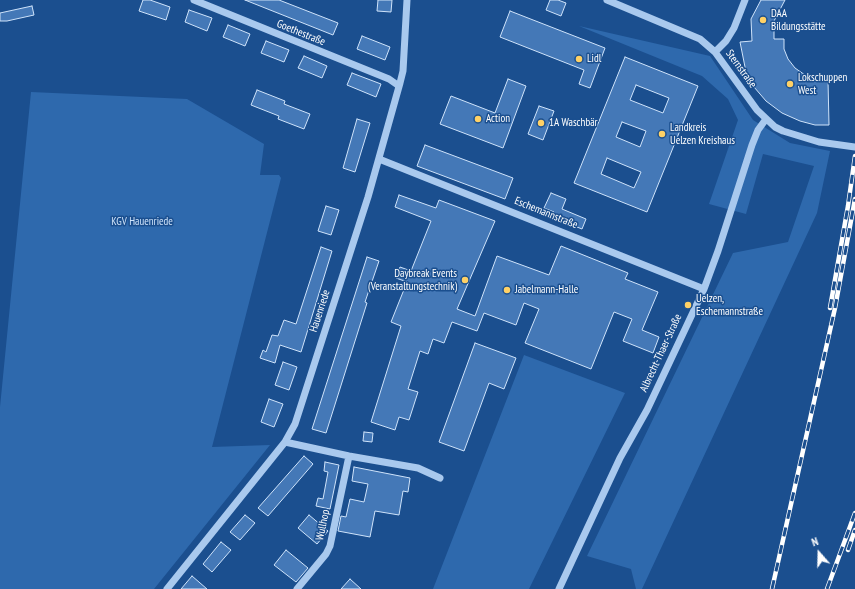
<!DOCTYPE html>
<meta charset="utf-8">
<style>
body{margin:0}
#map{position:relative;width:855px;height:589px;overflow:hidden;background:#1b4f8f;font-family:"PT Sans Narrow",sans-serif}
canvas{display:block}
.north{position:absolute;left:799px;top:533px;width:40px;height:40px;-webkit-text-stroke:3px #1b4f8f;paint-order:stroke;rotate:340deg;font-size:11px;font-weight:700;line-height:16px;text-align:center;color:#fff}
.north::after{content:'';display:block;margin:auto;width:14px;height:18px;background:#fff;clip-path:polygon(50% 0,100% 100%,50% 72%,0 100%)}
</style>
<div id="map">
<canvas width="855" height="589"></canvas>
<div class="north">N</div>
</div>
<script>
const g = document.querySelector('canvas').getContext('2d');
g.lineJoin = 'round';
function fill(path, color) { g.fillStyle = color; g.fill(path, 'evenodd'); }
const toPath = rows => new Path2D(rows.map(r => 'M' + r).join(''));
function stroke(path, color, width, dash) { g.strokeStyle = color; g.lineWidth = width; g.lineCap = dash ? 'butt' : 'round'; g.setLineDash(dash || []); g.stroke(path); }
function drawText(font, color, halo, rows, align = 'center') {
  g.font = font + ' "PT Sans Narrow",sans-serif'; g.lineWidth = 3; g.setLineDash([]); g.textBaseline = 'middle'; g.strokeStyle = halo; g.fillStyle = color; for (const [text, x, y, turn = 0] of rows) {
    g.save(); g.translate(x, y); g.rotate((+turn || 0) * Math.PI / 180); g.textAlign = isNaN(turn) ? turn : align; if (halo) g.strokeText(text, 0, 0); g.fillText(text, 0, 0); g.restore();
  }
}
fill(toPath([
 [579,26,710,56,753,120,790,143,830,151,817,213,642,589,636,589,631,569,587,556,733,253,788,242,814,166,763,154,746,214,709,204,738,120,728,99,702,76],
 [31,92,187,99,264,144,260,175,279,175,281,178,212,447,270,445,154,589,0,589,0,407],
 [524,355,625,393,529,589,433,589]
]), '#2e69ad');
const building = toPath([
 [143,0,150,0,170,7,166,20,139,11,143,0],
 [245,0,279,0,338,23,333,35,245,0],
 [378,0,392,0,391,12,377,11,378,0],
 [550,0,558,0,566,3,561,16,546,10,550,0],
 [761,0,785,0,774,21,774,39,784,39,784,49,788,59,795,68,805,75,817,80,828,81,829,125,815,125,800,121,782,113,766,101,754,87,746,72,740,42,752,41,751,19,761,0],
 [32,6,34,15,7,21,0,21,0,13,32,6],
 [189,10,212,18,207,31,185,22,189,10],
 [510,11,605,48,590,88,579,84,584,70,500,37,510,11],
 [228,25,250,34,245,46,223,37,228,25],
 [362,36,390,47,385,60,357,49,362,36],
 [266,41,289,50,284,62,261,53,266,41],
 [304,56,327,66,322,78,298,68,304,56],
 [625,57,698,86,647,212,574,183,625,57],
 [636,85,669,98,663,113,630,100,636,85],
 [622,122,646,131,640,147,616,137,622,122],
 [607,158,641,172,634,188,601,174,607,158],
 [352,73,381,84,376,97,347,85,352,73],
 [508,79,526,86,503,148,440,124,451,96,495,113,508,79],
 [257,90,285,101,284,104,310,114,304,129,278,119,279,116,251,105,257,90],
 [539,106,554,111,543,140,528,134,539,106],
 [357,119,370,123,355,172,343,168,357,119],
 [425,145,513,178,505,199,417,166,425,145],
 [551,193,566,199,562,209,586,219,582,229,552,217,554,212,544,208,551,193],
 [399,195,436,208,439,200,495,221,457,309,475,316,497,256,549,275,561,246,628,273,625,279,658,292,642,330,659,337,653,353,623,341,632,319,614,312,591,369,525,343,539,309,524,303,516,325,484,313,477,331,452,322,444,343,433,339,428,354,420,351,408,389,418,392,409,420,399,417,395,430,371,422,401,326,391,322,407,282,396,278,400,267,411,271,431,221,395,207,399,195],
 [326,206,339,210,331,235,318,231,326,206],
 [321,247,332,251,301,352,280,345,275,363,260,358,263,350,266,352,272,335,278,336,284,320,296,324,321,247],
 [367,257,379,261,365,302,367,303,326,433,312,429,367,257],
 [475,343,516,358,504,389,489,383,464,451,439,442,475,343],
 [283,362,297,367,289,390,275,385,283,362],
 [269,399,283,404,274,427,261,422,269,399],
 [364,432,373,433,372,442,363,441,364,432],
 [304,456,313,464,268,516,258,508,304,456],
 [325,462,339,465,330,509,316,506,318,498,323,499,328,472,324,471,325,462],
 [354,467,410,478,408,492,403,491,399,515,375,511,370,537,338,531,341,516,346,517,350,499,364,502,368,484,352,481,354,467],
 [245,515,255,523,240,540,230,532,245,515],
 [309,515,328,531,317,544,298,528,309,515],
 [221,542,231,550,212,572,203,564,221,542],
 [286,550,308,568,296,582,274,565,286,550],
 [192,576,207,589,181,589,192,576],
 [350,579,361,589,341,589,350,579]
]);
fill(building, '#4478b7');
stroke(building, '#cfe3fa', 1);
stroke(toPath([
 [194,0,389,79,399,86],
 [607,0,700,39,715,52,757,110,775,127,783,131,819,142,855,147],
 [715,52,726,41,734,28,745,0],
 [379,159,704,289],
 [285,442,349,456,418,468,440,478],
 [167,589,285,442,295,424,368,197,400,83,403,71,407,0],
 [297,589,326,554,330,546,349,456],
 [559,589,620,458,647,410,704,289,718,251,752,145,758,130,766,119]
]), '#a9c9ee', 7);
const rail = toPath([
 [830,308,848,206,855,156],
 [848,550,855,530],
 [772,589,835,308,855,199],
 [827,589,855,513]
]);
stroke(rail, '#fff', 4.5);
stroke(rail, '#1b4f8f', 3, [9]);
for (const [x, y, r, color] of [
 [763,20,4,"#ffd166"],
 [579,59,4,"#ffd166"],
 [790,84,4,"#ffd166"],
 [478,119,4,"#ffd166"],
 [541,123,4,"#ffd166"],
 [662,134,4,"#ffd166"],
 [465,280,4,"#ffd166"],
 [507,290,4,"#ffd166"],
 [688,305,4,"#ffd166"]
]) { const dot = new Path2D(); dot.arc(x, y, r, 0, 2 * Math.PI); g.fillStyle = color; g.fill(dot); stroke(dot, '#1b4f8f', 1.5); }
drawText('11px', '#fff', '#1b4f8f', [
 ["DAA",771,14],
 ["Bildungsstätte",771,27],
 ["Lidl",587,59],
 ["Lokschuppen",798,78],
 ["West",798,91],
 ["Action",486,119],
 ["1A Waschbär",549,123],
 ["Landkreis",670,128],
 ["Uelzen Kreishaus",670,141],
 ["Daybreak Events",457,274,"right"],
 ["(Veranstaltungstechnik)",457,287,"right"],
 ["Jabelmann-Halle",515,290],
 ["Uelzen,",696,299],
 ["Eschemannstraße",696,312]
], 'left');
drawText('11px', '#fff', '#1b4f8f', [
 ["Goethestraße",301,33,22],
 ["Sternstraße",741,69,54],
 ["Eschemannstraße",546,213,22],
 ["Hauenriede",320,311,-72],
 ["Albrecht-Thaer-Straße",661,353,-65],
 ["Wullhop",323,525,-78]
]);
drawText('11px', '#cfe3fa', '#1b4f8f', [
 ["KGV Hauenriede",142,222]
]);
</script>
